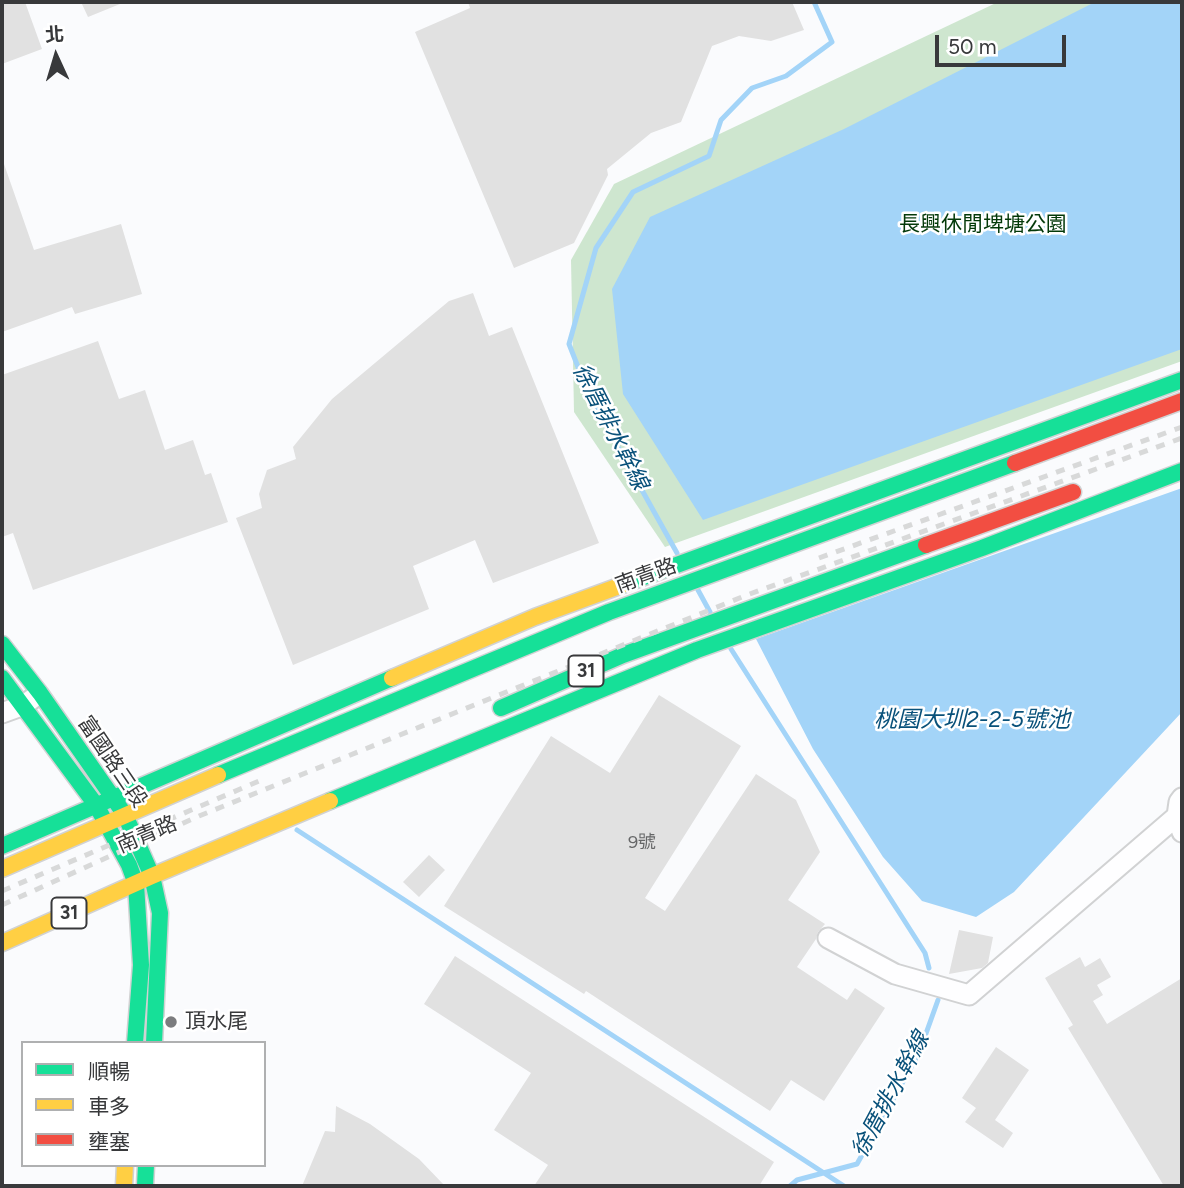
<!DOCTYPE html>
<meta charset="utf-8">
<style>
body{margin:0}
#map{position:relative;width:1184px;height:1188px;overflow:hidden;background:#fafbfd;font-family:Figtree,"Noto Sans TC",sans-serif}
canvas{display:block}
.frame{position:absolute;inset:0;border:4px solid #38393b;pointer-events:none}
.legend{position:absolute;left:21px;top:1041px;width:245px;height:126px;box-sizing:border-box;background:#fff;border:2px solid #afb0b1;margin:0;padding:9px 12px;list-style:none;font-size:21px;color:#38393b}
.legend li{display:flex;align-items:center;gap:14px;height:35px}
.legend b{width:35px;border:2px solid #afb0b1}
.north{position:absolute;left:21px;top:21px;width:70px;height:70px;-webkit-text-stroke:5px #fff;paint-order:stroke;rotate:356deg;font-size:19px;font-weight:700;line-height:28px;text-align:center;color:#38393b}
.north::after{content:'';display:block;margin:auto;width:24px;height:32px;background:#38393b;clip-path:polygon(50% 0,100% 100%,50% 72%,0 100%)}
.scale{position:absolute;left:935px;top:35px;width:131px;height:32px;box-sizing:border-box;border:4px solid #38393b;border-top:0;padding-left:9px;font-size:21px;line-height:24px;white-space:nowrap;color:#38393b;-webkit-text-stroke:5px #fff;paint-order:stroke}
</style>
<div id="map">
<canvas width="1184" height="1188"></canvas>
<div class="frame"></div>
<ul class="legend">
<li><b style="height:9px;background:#16e098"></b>順暢</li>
<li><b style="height:9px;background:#ffcf43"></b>車多</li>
<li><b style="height:9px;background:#f24e42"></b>壅塞</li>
</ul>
<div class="north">北</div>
<div class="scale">50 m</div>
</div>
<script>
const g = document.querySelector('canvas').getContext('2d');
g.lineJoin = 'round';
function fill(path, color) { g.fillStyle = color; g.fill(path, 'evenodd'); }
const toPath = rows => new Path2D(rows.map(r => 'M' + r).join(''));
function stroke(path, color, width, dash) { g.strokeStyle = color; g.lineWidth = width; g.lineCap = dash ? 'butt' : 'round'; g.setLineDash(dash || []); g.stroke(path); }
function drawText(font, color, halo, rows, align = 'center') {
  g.font = font + ' Figtree,"Noto Sans TC",sans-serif'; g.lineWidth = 5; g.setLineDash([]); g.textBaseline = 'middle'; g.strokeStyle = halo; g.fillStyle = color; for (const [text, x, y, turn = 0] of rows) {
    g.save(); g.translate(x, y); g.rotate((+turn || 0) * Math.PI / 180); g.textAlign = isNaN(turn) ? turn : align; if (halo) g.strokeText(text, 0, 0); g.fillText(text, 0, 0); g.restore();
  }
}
fill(toPath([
 [998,2,1182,2,1182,361,665,547,574,412,571,260,614,184]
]), '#cee6cf');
fill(toPath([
 [1095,2,1182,2,1182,349,703,520,623,394,612,289,650,217,844,129],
 [1182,488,1182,712,1014,892,976,917,922,901,883,857,813,749,756,639]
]), '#a3d4f8');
stroke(toPath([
 [677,553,589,395,569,344,596,248,633,192,709,156,721,120,752,88,786,76,832,42,814,2],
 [698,590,710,612],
 [731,649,925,953,929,968],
 [297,830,844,1186],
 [790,1186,797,1180,857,1164,919,1053,938,1000]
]), '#a3d4f8', 5);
fill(toPath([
 [2,2,25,2,42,49,2,64],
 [81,2,125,2,88,17],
 [468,2,792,2,804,30,771,41,739,36,712,46,681,122,651,133,607,169,608,175,574,243,514,268,415,32,470,8],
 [2,164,4,164,34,250,121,224,142,294,75,314,72,307,2,332],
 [473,293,489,336,512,327,599,543,493,583,475,540,413,566,429,609,293,665,236,518,262,508,259,494,267,470,296,459,293,447,332,399,449,301],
 [98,341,119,399,145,390,165,450,193,440,205,475,211,473,228,522,33,590,13,533,2,537,2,375],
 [659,695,741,746,645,898,665,911,756,774,796,800,820,852,788,900,825,924,818,932,816,939,797,967,847,1000,855,988,885,1008,824,1101,791,1080,770,1111,586,991,584,994,444,906,551,736,610,773],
 [429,855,445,870,419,897,403,882],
 [959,930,993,937,988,963,982,968,949,974],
 [455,956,774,1162,759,1186,534,1186,548,1165,494,1130,531,1073,424,1004],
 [1080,957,1085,967,1100,958,1111,977,1097,985,1103,995,1093,1001,1107,1024,1182,978,1182,1186,1164,1186,1068,1028,1073,1025,1045,978],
 [996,1047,1029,1070,995,1120,1013,1133,1003,1148,965,1122,976,1108,962,1098],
 [336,1106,370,1124,419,1159,445,1186,302,1186,325,1131,335,1132]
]), '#e1e1e1');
const street = toPath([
 [2,713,24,705,32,699],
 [1182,798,1179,802,1177,816,1182,832],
 [828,938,895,974,969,995,1177,816]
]);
const fast = toPath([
 [622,585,1182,380],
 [2,644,40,693,125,815,152,876,160,913,154,1043],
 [2,678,96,805,129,865,136,884,141,965,135,1043],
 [501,708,623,655,926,545],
 [218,775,609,612,1015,463],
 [330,801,697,650,982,548,1182,471],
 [2,846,392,678],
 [145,1186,146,1165]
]);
const slow = toPath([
 [392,678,535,617,622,585],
 [2,869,218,775],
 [2,943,152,876,330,801],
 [124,1186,125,1165]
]);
const jam = toPath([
 [1015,463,1182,401],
 [926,545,1073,492]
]);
stroke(street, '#d1d2d3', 23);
stroke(fast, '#d1d2d3', 19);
stroke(slow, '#d1d2d3', 19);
stroke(jam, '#d1d2d3', 19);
stroke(street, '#fefeff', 19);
stroke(fast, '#16e098', 16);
stroke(slow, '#ffcf43', 16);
stroke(jam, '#f24e42', 16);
stroke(toPath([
 [819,558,1182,427],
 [2,891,266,778],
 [2,905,199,816,747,595,1182,438]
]), '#d8d9d9', 5, [9, 9]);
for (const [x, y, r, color] of [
 [171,1022,7,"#7c7d7f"]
]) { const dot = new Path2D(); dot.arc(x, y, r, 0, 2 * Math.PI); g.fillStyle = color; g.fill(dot); stroke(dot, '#fff', 2.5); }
drawText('18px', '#656667', null, [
 ["9號",642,843]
]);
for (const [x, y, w] of [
 [586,671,35],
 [69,913,35]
]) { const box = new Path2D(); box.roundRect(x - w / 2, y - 15.5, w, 31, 5); g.fillStyle = '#fff'; g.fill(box); stroke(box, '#38393b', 2); }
drawText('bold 19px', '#38393b', null, [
 ["31",586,671],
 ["31",69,913]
]);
drawText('21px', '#033909', '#fff', [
 ["長興休閒埤塘公園",983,225]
]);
drawText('21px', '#38393b', '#fff', [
 ["南青路",646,576,-20],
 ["富國路三段",112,762,56],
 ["南青路",147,835,-23]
]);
drawText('21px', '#38393b', '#fff', [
 ["頂水尾",185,1022]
], 'left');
drawText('italic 23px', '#09517a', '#fff', [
 ["徐厝排水幹線",610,427,63],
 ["桃園大圳2-2-5號池",972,720],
 ["徐厝排水幹線",891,1095,-62]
]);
</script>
